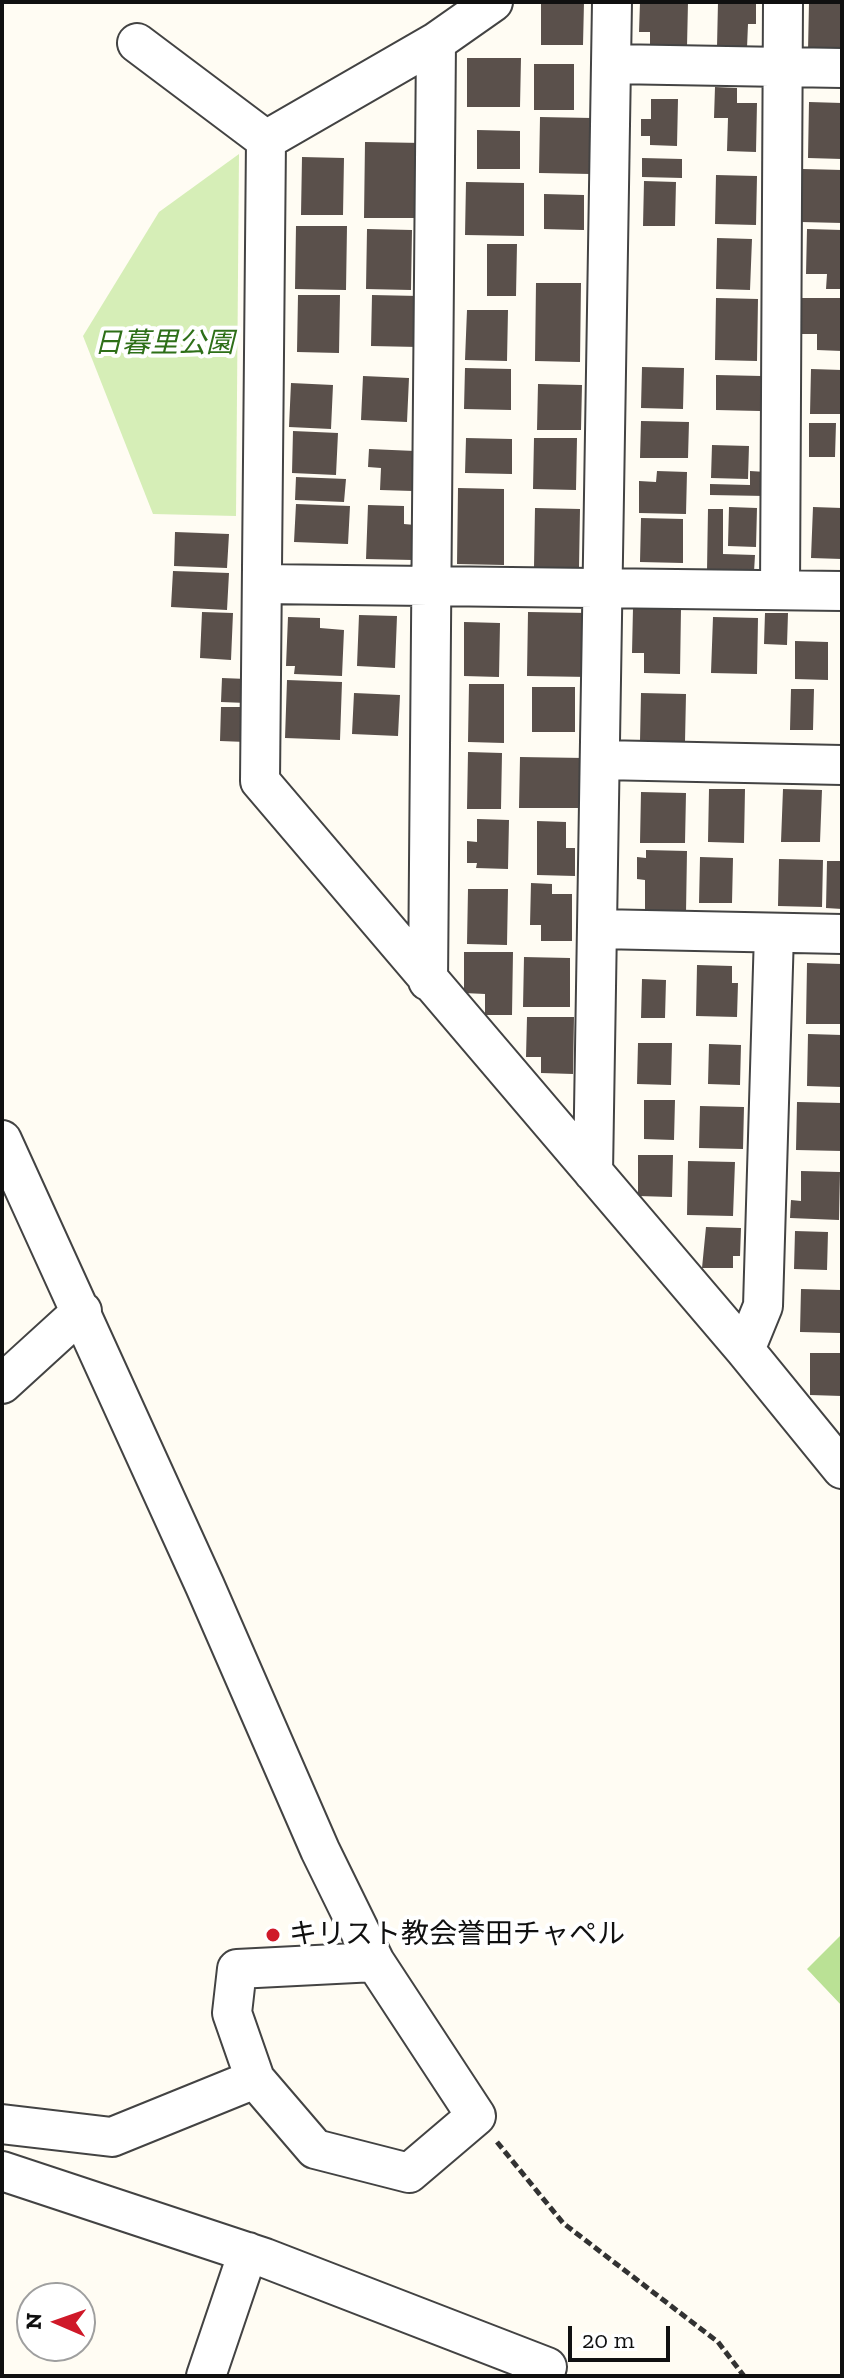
<!DOCTYPE html>
<meta charset="utf-8">
<style>
body{margin:0}
#map{position:relative;width:844px;height:2378px;overflow:hidden;background:#fffcf3;font-family:"Zilla Slab",serif}
canvas{display:block}
.frame{position:absolute;inset:0;border:4px solid #101010;pointer-events:none}
.north{position:absolute;left:16px;top:2282px;width:80px;height:80px;box-sizing:border-box;background:#fff;border:2px solid #9f9f9f;border-radius:50%;rotate:272deg;font-size:22px;font-weight:700;line-height:32px;text-align:center;color:#101010}
.north::after{content:'';display:block;margin:auto;width:28px;height:36px;background:#cf1929;clip-path:polygon(50% 0,100% 100%,50% 72%,0 100%)}
.scale{position:absolute;left:568px;top:2326px;width:102px;height:36px;box-sizing:border-box;border:4px solid #101010;border-top:0;padding-left:10px;font-size:24px;line-height:28px;white-space:nowrap;color:#101010;-webkit-text-stroke:6px #fff;paint-order:stroke}
</style>
<div id="map">
<canvas width="844" height="2378"></canvas>
<div class="frame"></div>
<div class="north">N</div>
<div class="scale">20 m</div>
</div>
<script>
const g = document.querySelector('canvas').getContext('2d');
g.lineJoin = 'round';
function fill(path, color) { g.fillStyle = color; g.fill(path, 'evenodd'); }
const toPath = rows => new Path2D(rows.map(r => 'M' + r).join(''));
function stroke(path, color, width, dash) { g.strokeStyle = color; g.lineWidth = width; g.lineCap = dash ? 'butt' : 'round'; g.setLineDash(dash || []); g.stroke(path); }
function drawText(font, color, halo, rows, align = 'center') {
  g.font = font + ' "Zilla Slab","Noto Sans JP",serif'; g.lineWidth = 8; g.setLineDash([]); g.textBaseline = 'middle'; g.strokeStyle = halo; g.fillStyle = color; for (const [text, x, y, turn = 0] of rows) {
    g.save(); g.translate(x, y); g.rotate((+turn || 0) * Math.PI / 180); g.textAlign = isNaN(turn) ? turn : align; if (halo) g.strokeText(text, 0, 0); g.fillText(text, 0, 0); g.restore();
  }
}
fill(toPath([
 [239,154,236,516,153,514,83,336,159,212]
]), '#d6eeb7');
fill(toPath([
 [842,1934,842,2006,807,1969]
]), '#bae195');
fill(toPath([
 [541,2,584,2,583,45,541,45],
 [640,2,688,2,687,47,650,46,650,32,639,32],
 [718,2,756,2,756,24,748,24,747,48,717,47],
 [809,2,842,2,842,52,808,51],
 [467,58,521,58,520,107,467,107],
 [534,64,574,64,574,110,534,110],
 [715,87,737,88,737,103,757,103,756,152,727,151,728,118,714,118],
 [651,99,678,99,677,146,650,145,650,136,641,136,641,119,651,119],
 [809,102,842,103,842,159,808,158],
 [540,117,592,118,591,174,539,173],
 [477,130,520,131,520,169,477,169],
 [365,142,423,143,422,218,364,218],
 [302,157,344,158,343,215,301,215],
 [642,158,682,159,682,178,642,177],
 [803,169,842,170,842,223,801,222],
 [716,175,757,176,756,225,715,224],
 [644,181,676,182,675,226,643,226],
 [466,182,524,183,524,236,465,235],
 [544,194,584,195,584,230,544,229],
 [296,226,347,226,346,290,295,289],
 [367,229,412,230,411,290,366,289],
 [807,229,842,230,842,289,826,289,827,274,806,274],
 [717,238,752,239,750,290,716,289],
 [487,244,517,244,516,296,487,296],
 [536,283,581,283,580,362,535,361],
 [298,295,340,295,339,353,297,352],
 [372,295,419,296,418,347,371,346],
 [716,298,758,299,757,361,715,360],
 [798,298,842,298,842,351,817,350,817,334,797,334],
 [467,310,508,310,507,361,465,360],
 [642,367,684,368,683,409,641,408],
 [465,368,511,369,511,410,464,409],
 [811,369,842,370,842,414,810,414],
 [716,375,761,376,760,411,716,410],
 [363,376,409,378,407,422,361,420],
 [291,383,333,385,331,429,289,427],
 [538,384,582,385,581,430,537,430],
 [641,421,689,422,688,458,640,458],
 [809,423,836,423,835,457,809,457],
 [293,431,338,433,336,475,292,473],
 [466,438,512,439,512,474,465,473],
 [534,438,577,438,576,490,533,489],
 [712,445,749,446,748,479,711,478],
 [369,449,415,451,413,491,380,490,381,468,368,467],
 [657,471,687,472,686,514,639,513,639,481,656,482],
 [750,471,766,472,765,496,710,495,710,484,750,485],
 [296,477,346,479,344,502,295,500],
 [458,488,504,489,504,565,457,564],
 [296,504,350,506,348,544,294,542],
 [368,505,404,506,404,524,415,525,413,560,366,559],
 [729,507,757,508,756,547,728,546],
 [813,507,842,508,842,559,811,558],
 [535,508,580,509,579,568,534,567],
 [708,509,723,509,723,554,755,555,754,572,707,571],
 [641,518,683,519,683,563,640,562],
 [175,532,229,534,227,568,174,566],
 [173,571,229,573,227,610,171,607],
 [633,608,681,609,680,674,644,673,644,653,632,653],
 [202,612,233,613,231,660,200,658],
 [528,612,590,613,589,677,527,676],
 [765,613,788,613,787,645,764,644],
 [359,615,397,616,395,668,357,666],
 [288,617,320,618,320,628,344,630,342,676,294,674,295,666,286,666],
 [713,617,758,618,757,674,711,673],
 [464,622,500,623,499,677,464,676],
 [795,641,828,642,828,680,795,679],
 [222,678,247,679,246,703,221,702],
 [287,680,342,682,340,740,285,738],
 [469,684,504,684,504,743,468,742],
 [532,687,575,687,575,732,532,732],
 [791,689,814,689,813,730,790,730],
 [354,693,400,695,398,736,352,734],
 [641,693,686,694,685,742,640,741],
 [221,707,247,707,246,742,220,741],
 [468,752,502,753,501,809,467,809],
 [520,757,585,758,585,808,519,808],
 [709,789,745,789,744,843,708,842],
 [783,789,822,790,820,842,781,842],
 [641,792,686,793,685,843,640,843],
 [477,819,509,820,508,869,476,868,477,863,467,863,467,841,477,842],
 [537,821,566,822,566,848,575,848,575,876,537,875],
 [646,850,687,851,686,913,645,912,645,880,637,879,637,857,646,858],
 [700,857,733,858,732,903,699,903],
 [779,859,823,860,822,907,778,906],
 [827,861,842,861,842,909,826,908],
 [531,883,552,884,552,894,572,894,572,941,541,941,541,925,530,925],
 [468,889,508,889,507,945,467,944],
 [464,952,513,952,512,1015,485,1015,485,994,464,993],
 [524,957,570,958,570,1007,523,1007],
 [807,963,842,964,842,1024,806,1024],
 [697,965,732,966,732,983,738,983,737,1017,696,1016],
 [642,979,666,980,665,1018,641,1018],
 [527,1017,574,1017,573,1074,541,1073,541,1057,526,1057],
 [808,1034,842,1035,842,1087,807,1086],
 [638,1043,672,1043,671,1085,637,1084],
 [709,1044,741,1045,740,1085,708,1084],
 [644,1100,675,1100,674,1140,644,1139],
 [797,1102,842,1103,842,1151,796,1150],
 [700,1106,744,1107,743,1149,699,1148],
 [638,1155,673,1155,672,1197,638,1196],
 [688,1161,735,1162,733,1216,687,1215],
 [801,1171,840,1172,839,1220,790,1218,791,1200,801,1201],
 [706,1227,741,1228,740,1256,733,1256,733,1268,702,1268],
 [795,1231,828,1232,827,1270,794,1269],
 [801,1289,841,1290,840,1333,800,1332],
 [810,1353,842,1353,842,1396,810,1395]
]), '#5a504b');
const minor = toPath([
 [137,43,266,140],
 [611,64,842,68],
 [266,140,260,781,745,1350,842,1469],
 [266,140,436,42,493,2],
 [262,584,842,591],
 [780,590,783,2],
 [600,760,842,765],
 [597,929,842,934],
 [428,981,436,42],
 [2,1140,205,1586,320,1850,375,1962,476,2116,409,2173,315,2149,255,2079,232,2013,237,1969,375,1962],
 [593,1172,612,2],
 [745,1350,763,1306,774,933],
 [2,1384,82,1311],
 [2,2124,112,2137,255,2079],
 [2,2171,265,2258,547,2367],
 [206,2376,248,2252]
]);
stroke(minor, '#434343', 42);
stroke(toPath([
 [497,2142,563,2223,718,2342,744,2376]
]), '#323232', 5, [8, 4]);
stroke(minor, '#fff', 38);
for (const [x, y, r, color] of [
 [273,1935,8,"#cf1929"]
]) { const dot = new Path2D(); dot.arc(x, y, r, 0, 2 * Math.PI); g.fillStyle = color; g.fill(dot); stroke(dot, '#fff', 3); }
drawText('italic 28px', '#2e6f18', '#fff', [
 ["日暮里公園",164,344]
]);
drawText('28px', '#101010', '#fff', [
 ["キリスト教会誉田チャペル",289,1935]
], 'left');
</script>
